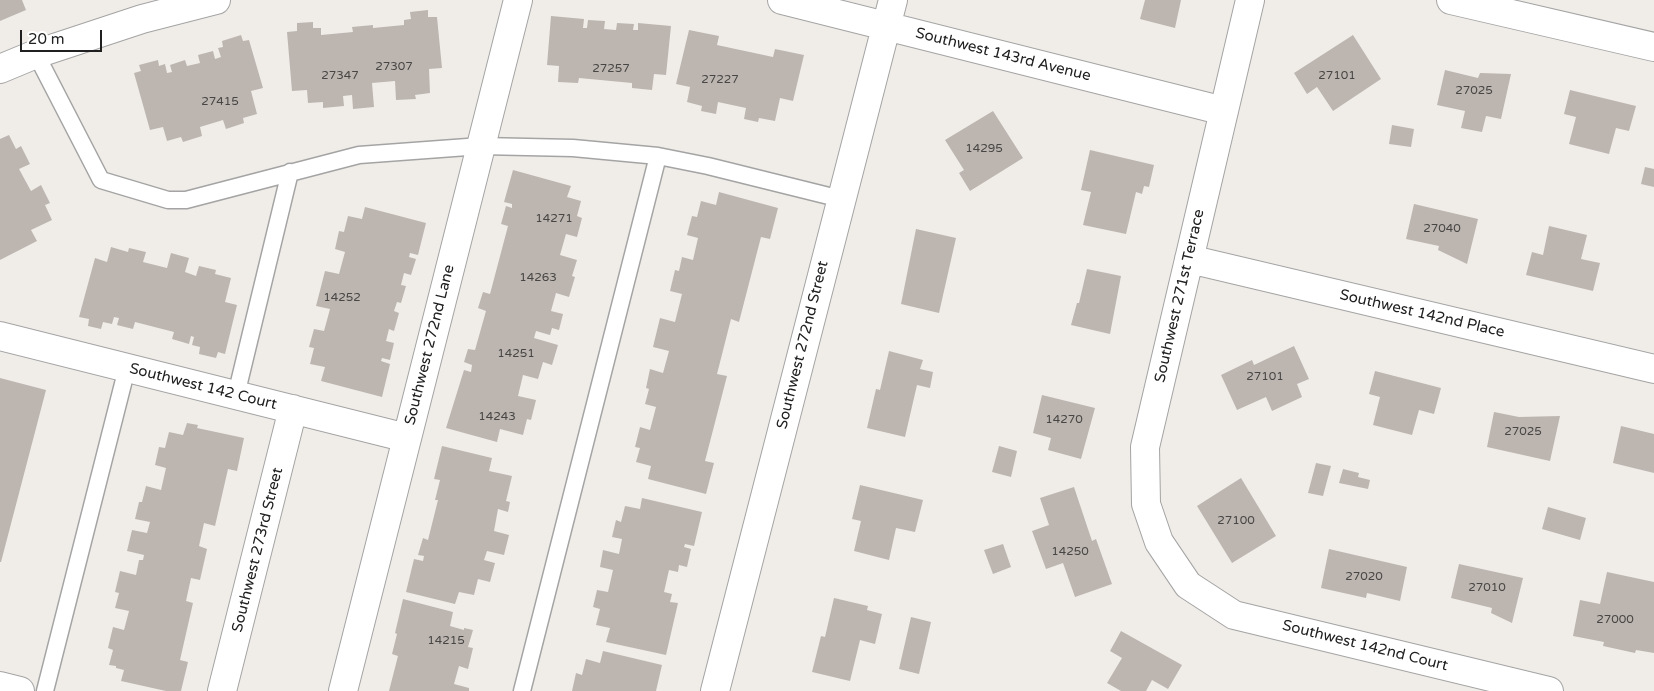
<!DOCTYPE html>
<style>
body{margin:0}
#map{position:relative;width:1654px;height:691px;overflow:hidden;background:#f0ede8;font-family:"Varela Round",sans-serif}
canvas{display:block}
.scale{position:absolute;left:20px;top:30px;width:82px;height:22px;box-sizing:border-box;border:2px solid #202020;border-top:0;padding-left:6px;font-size:15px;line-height:18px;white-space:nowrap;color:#202020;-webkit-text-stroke:4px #fff;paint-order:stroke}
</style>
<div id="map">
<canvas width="1654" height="691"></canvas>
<div class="scale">20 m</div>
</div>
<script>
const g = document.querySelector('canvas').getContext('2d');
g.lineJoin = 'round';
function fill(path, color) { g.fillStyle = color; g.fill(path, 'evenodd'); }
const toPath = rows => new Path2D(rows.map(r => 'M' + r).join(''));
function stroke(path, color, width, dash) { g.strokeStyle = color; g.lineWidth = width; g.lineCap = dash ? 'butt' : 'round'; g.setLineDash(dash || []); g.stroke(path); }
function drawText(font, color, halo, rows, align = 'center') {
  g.font = font + ' "Varela Round",sans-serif'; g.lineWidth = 5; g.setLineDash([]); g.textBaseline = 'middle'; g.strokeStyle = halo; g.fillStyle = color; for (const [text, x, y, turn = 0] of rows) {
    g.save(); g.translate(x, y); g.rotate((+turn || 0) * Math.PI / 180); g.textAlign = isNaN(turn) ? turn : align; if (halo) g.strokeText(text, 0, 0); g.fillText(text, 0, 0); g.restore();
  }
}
fill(toPath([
 [0,0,22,0,26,10,0,21],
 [1145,0,1181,0,1175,28,1140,19],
 [428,10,428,17,437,17,442,68,429,69,430,93,415,95,416,99,396,100,395,81,372,83,374,107,353,109,352,95,343,96,344,106,323,108,323,102,308,103,307,90,292,91,287,32,297,31,297,23,313,22,313,28,321,28,321,35,353,32,352,27,373,25,373,28,404,25,404,20,411,19,410,12],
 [551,16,584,19,583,28,587,28,588,20,605,21,604,29,616,30,617,23,634,24,633,30,638,30,638,23,671,26,666,75,654,74,652,90,632,88,632,83,579,78,578,83,558,82,559,66,547,65],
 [689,30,719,36,717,45,773,57,775,49,804,55,793,101,780,98,775,121,759,118,758,122,744,119,746,108,718,102,716,114,701,111,702,106,687,102,690,87,676,84],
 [241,35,243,41,249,40,263,88,251,91,257,114,243,118,244,123,226,129,223,120,200,127,202,136,183,142,181,137,167,141,163,127,150,130,134,73,141,71,139,65,158,60,159,66,165,64,167,73,172,72,170,65,185,60,187,66,200,63,198,55,213,51,215,59,221,57,218,48,223,47,222,41],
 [1353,35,1381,79,1333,111,1317,87,1307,94,1294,73],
 [1445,70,1478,78,1480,73,1511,74,1501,119,1486,116,1482,132,1461,128,1465,111,1437,105],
 [1570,90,1636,106,1629,131,1616,128,1609,154,1569,144,1576,117,1564,114],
 [993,111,1023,158,970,191,959,173,964,170,945,140],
 [1392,125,1414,129,1411,147,1389,144],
 [9,135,16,149,21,146,30,164,19,169,31,191,41,185,50,203,45,205,52,220,31,230,37,241,0,260,0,139],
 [1090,150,1154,165,1149,187,1144,186,1142,194,1136,192,1126,234,1083,225,1091,192,1081,190],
 [1645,167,1654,169,1654,187,1641,184],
 [513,170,571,186,567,197,581,201,577,216,582,218,577,237,566,234,560,255,577,260,572,276,575,277,569,297,556,293,551,311,563,314,559,330,552,328,550,335,536,331,534,338,558,345,552,365,543,362,538,379,523,375,518,396,536,400,531,420,527,419,523,435,500,429,497,442,446,428,464,370,471,372,472,365,464,362,468,349,475,350,486,311,478,308,483,292,490,294,508,226,501,224,506,206,512,208,512,204,504,202],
 [719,192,778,208,770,239,761,237,739,322,731,319,717,374,727,376,705,461,714,463,706,494,648,479,651,466,636,462,640,448,635,447,640,427,650,430,656,407,645,404,649,389,646,388,650,369,663,373,669,351,653,347,660,318,675,322,682,294,670,291,675,270,679,271,682,257,693,260,698,238,687,235,692,216,697,217,701,201,716,205],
 [1414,204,1478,219,1467,264,1438,250,1439,246,1406,239],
 [365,207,426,223,418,255,410,253,409,257,416,259,411,275,404,273,401,285,406,286,401,303,397,302,394,311,399,313,394,331,389,329,386,341,394,343,390,360,382,358,381,361,390,364,382,397,321,381,325,367,310,364,314,348,309,347,314,329,324,331,330,309,316,306,325,271,339,274,345,252,335,249,339,231,344,232,348,216,362,219],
 [1549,226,1587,235,1581,259,1600,263,1593,291,1526,275,1532,252,1543,255],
 [916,229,956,238,939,313,901,304],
 [111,247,128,252,129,248,146,252,143,262,167,268,171,253,189,258,185,272,196,276,199,266,216,270,215,274,231,278,225,302,237,305,225,354,218,352,216,358,199,354,200,347,192,345,194,337,191,336,189,344,172,339,174,332,135,322,133,329,117,325,119,318,114,317,112,324,103,322,101,329,88,326,89,319,79,317,95,258,107,262],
 [1087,269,1121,276,1110,334,1071,325,1077,303,1079,303],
 [1294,346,1309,379,1297,384,1302,397,1272,411,1266,397,1237,410,1221,375,1252,360,1254,365],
 [889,351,923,360,920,369,933,372,930,388,917,385,905,437,867,428,876,389,880,390],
 [1375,371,1441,388,1434,414,1419,410,1412,435,1373,425,1380,397,1369,394],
 [0,378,46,390,1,562,0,562],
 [1042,395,1095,408,1081,459,1048,450,1051,438,1033,433],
 [1494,412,1519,417,1560,416,1550,461,1487,447],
 [187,423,198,425,197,428,244,438,237,471,228,469,215,526,204,523,199,546,207,549,200,580,191,578,186,601,193,603,180,660,188,662,181,691,166,691,121,681,124,670,116,668,116,666,109,665,113,650,108,648,113,627,124,630,129,611,115,608,119,593,115,592,120,571,136,575,139,560,143,560,144,555,127,551,132,530,147,533,150,522,135,519,139,502,142,502,146,486,161,490,166,468,155,465,159,447,165,448,169,432,183,435],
 [1621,426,1654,434,1654,473,1613,463],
 [442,446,492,458,489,471,512,476,506,501,510,502,508,512,498,509,494,531,509,535,504,555,487,551,484,560,495,563,490,582,478,579,474,595,459,592,455,604,406,592,414,559,423,561,424,556,418,555,423,538,428,540,438,500,435,500,440,480,434,479],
 [999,446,1017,451,1011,477,992,472],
 [1316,463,1331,466,1323,496,1308,493],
 [1343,469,1359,473,1358,477,1370,480,1368,489,1339,483],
 [1241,478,1276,536,1232,563,1197,506],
 [860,485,923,500,915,532,896,528,889,560,854,551,861,521,852,519],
 [1074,487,1092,541,1096,539,1112,584,1075,597,1063,563,1046,569,1032,531,1049,525,1040,498],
 [642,498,702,512,694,546,685,544,684,547,691,549,687,567,679,565,678,572,669,570,664,592,672,594,670,602,678,603,666,655,606,642,610,628,596,625,600,609,593,607,597,590,608,592,613,570,600,567,603,550,619,554,622,539,612,537,616,520,621,522,625,506,640,509],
 [1548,507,1586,518,1580,540,1542,529],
 [1003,544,1011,567,993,574,984,550],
 [1329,549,1407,567,1400,601,1367,593,1366,598,1321,588],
 [1459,564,1523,578,1512,623,1491,613,1492,608,1451,598],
 [1607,572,1654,582,1654,653,1636,650,1635,653,1603,646,1604,642,1573,636,1580,600,1600,604],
 [834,598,868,606,867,610,882,614,875,644,860,640,850,681,812,672,821,636,825,637],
 [403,599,453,612,450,626,464,630,464,628,473,630,468,647,473,648,468,669,459,666,454,684,469,688,469,691,389,691,398,656,392,654,397,634,395,633],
 [911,617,931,622,919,674,899,669],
 [1121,631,1182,665,1168,689,1152,680,1146,691,1121,691,1107,683,1122,658,1110,651],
 [603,651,662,665,656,691,572,691,576,673,582,675,586,659,600,663]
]), '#bdb6b0');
const lane = toPath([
 [36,54,101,180,168,200,186,200,359,155,481,146,573,148,658,156,708,166,841,199],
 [236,395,290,172],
 [45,691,127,368],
 [522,691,658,156]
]);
const street = toPath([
 [782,0,1224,111],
 [1250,0,1145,447,1146,504,1159,542,1188,585,1234,615,1549,691],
 [1451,0,1654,47],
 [0,69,36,54,142,19,216,0],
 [1189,259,1654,369],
 [0,336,407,438],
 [0,686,20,691],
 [222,691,293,409],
 [343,691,518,0],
 [715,691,893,0]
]);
stroke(lane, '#a4a4a4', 19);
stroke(street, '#a4a4a4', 30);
stroke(lane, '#fff', 16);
stroke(street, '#fff', 28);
drawText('12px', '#474644', null, [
 ["27307",394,67],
 ["27257",611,69],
 ["27347",340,76],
 ["27101",1337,76],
 ["27227",720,80],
 ["27025",1474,91],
 ["27415",220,102],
 ["14295",984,149],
 ["14271",554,219],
 ["27040",1442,229],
 ["14263",538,278],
 ["14252",342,298],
 ["14251",516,354],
 ["27101",1265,377],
 ["14243",497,417],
 ["14270",1064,420],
 ["27025",1523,432],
 ["27100",1236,521],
 ["14250",1070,552],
 ["27020",1364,577],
 ["27010",1487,588],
 ["27000",1615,620],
 ["14215",446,641]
]);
drawText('15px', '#202020', '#fff', [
 ["Southwest 143rd Avenue",1003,55,14],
 ["Southwest 271st Terrace",1180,296,-77],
 ["Southwest 142nd Place",1422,314,13],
 ["Southwest 272nd Lane",430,345,-76],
 ["Southwest 272nd Street",803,345,-76],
 ["Southwest 142 Court",203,387,14],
 ["Southwest 273rd Street",258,550,-76],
 ["Southwest 142nd Court",1365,646,14]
]);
</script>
